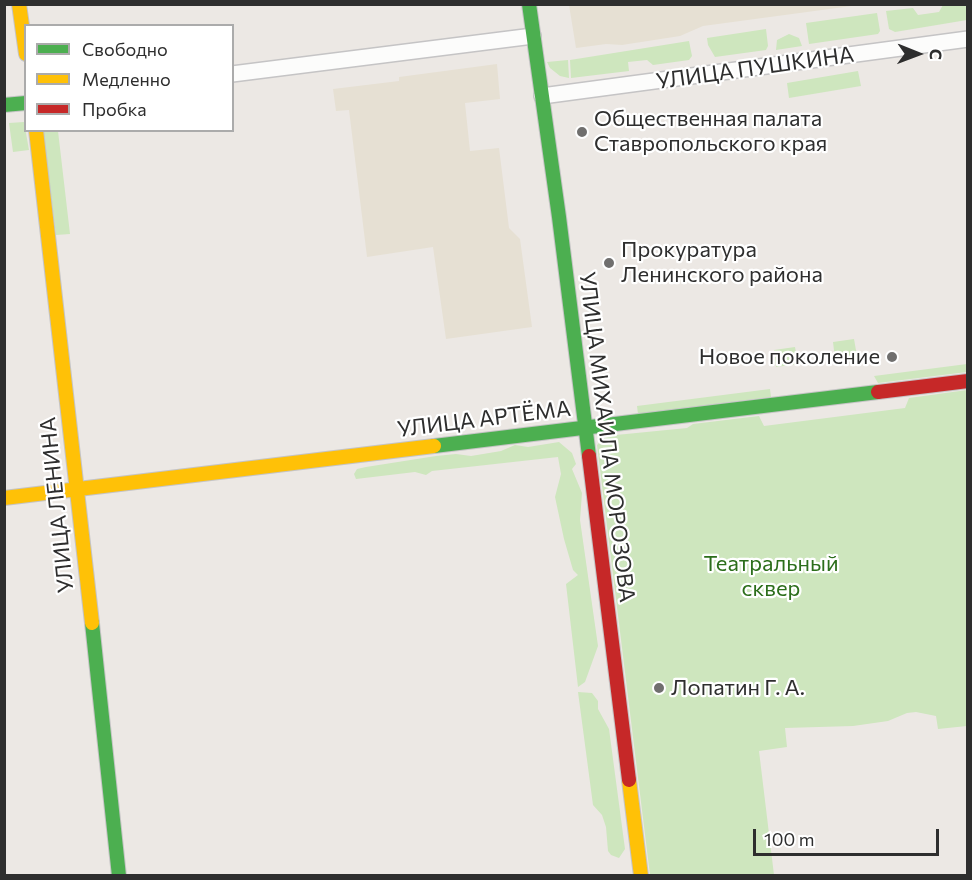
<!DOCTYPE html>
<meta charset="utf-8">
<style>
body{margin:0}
#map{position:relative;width:972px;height:880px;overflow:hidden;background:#ece8e4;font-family:Commissioner,sans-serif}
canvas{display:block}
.frame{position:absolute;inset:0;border:6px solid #2e2e2e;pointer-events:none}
.legend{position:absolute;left:24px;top:24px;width:210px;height:108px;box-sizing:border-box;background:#fff;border:2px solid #ababab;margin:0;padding:8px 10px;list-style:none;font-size:18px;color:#2e2e2e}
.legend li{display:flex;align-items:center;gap:12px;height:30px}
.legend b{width:30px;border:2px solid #ababab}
.north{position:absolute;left:888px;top:24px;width:60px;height:60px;-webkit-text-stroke:4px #fff;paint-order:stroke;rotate:91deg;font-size:16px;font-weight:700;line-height:24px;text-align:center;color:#2e2e2e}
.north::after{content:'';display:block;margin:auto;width:21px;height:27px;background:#2e2e2e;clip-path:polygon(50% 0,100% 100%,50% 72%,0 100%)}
.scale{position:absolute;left:753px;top:829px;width:186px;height:27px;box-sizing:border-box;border:3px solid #2e2e2e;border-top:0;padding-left:8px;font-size:18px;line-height:21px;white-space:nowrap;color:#2e2e2e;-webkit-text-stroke:4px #fff;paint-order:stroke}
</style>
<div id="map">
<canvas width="972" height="880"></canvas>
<div class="frame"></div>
<ul class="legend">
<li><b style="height:8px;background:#4caf50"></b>Свободно</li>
<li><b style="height:8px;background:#ffc107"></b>Медленно</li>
<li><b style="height:8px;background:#c62828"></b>Пробка</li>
</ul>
<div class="north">С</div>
<div class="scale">100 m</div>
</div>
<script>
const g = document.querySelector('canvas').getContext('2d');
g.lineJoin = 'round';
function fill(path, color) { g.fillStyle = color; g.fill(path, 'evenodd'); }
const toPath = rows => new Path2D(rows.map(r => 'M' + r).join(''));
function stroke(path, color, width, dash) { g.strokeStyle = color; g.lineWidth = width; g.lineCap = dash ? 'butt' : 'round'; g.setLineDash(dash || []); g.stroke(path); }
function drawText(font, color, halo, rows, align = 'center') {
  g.font = font + ' Commissioner,sans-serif'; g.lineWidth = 4.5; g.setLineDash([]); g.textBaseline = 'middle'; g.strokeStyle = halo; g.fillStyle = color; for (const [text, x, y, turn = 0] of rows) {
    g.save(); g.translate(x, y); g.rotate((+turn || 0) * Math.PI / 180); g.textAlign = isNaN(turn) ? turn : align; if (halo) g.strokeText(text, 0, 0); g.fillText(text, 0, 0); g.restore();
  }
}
fill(toPath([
 [569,5,569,4,859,5,703,26,680,36,622,45,606,44,576,48],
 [497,64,500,99,465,103,470,151,499,148,509,228,520,239,532,327,446,339,433,247,367,257,349,110,336,111,333,89,399,81,399,77]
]), '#e6e0d3');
fill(toPath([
 [943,5,967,5,967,20,895,32,889,29,886,11,913,8,918,15,939,12],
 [877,13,880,31,878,34,809,44,806,23],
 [766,29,768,46,766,50,715,57,708,45,707,38],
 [789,34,799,38,802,46,776,50,777,40],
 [689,41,692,56,689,60,653,65,647,60,628,62,629,71,571,78,570,60],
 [568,60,569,78,560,76,550,68,547,62],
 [858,71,861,86,789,98,787,83],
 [24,122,29,150,13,152,9,123],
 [43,131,58,131,70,234,56,235],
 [854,339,857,356,835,359,833,342],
 [795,347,798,364,776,367,774,350],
 [967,364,967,372,878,383,874,376],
 [770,389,771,397,638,414,637,406],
 [967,390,967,726,938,729,936,716,916,712,907,713,888,721,853,726,785,728,787,747,759,751,774,875,650,875,597,445,604,438,616,435,687,428,693,424,759,416,764,426,905,408,909,398],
 [559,442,572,453,576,464,572,469,582,493,580,520,598,646,585,682,578,687,566,584,578,575,573,570,564,539,555,497,561,474,558,457,432,471,426,475,415,472,356,479,354,474,357,469,366,467,436,456,456,454,471,456,501,451,515,445,528,447],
 [578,692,592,693,598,701,598,709,609,729,625,849,619,858,611,855,608,851,606,827,602,815,593,805]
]), '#cee6be');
const street = toPath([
 [232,74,533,36],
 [542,96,968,39]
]);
const fast = toPath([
 [529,4,559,217,589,456],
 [4,105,26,103],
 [434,446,878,392],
 [92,623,119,876]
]);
const slow = toPath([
 [19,4,26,54],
 [36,130,92,623],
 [4,498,434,446],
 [629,780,641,876]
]);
const jam = toPath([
 [878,392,968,381],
 [589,456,629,780]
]);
stroke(street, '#c5c4c5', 18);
stroke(fast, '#c5c4c5', 16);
stroke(slow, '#c5c4c5', 16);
stroke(jam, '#c5c4c5', 16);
stroke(street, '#fcfcfb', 15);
stroke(fast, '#4caf50', 14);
stroke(slow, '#ffc107', 14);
stroke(jam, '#c62828', 14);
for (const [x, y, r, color] of [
 [582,132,6,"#706f6e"],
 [609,263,6,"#706f6e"],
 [892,357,6,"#706f6e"],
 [659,688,6,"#706f6e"]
]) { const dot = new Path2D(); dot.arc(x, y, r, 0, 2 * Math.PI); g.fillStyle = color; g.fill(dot); stroke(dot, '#fff', 2); }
drawText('22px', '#2e2e2e', '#fff', [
 ["УЛИЦА ПУШКИНА",755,68,-8],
 ["УЛИЦА АРТЁМА",484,419,-7],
 ["УЛИЦА МИХАИЛА МОРОЗОВА",607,437,83],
 ["УЛИЦА ЛЕНИНА",57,505,-96]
]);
drawText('22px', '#2e2e2e', '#fff', [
 ["Общественная палата",594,119],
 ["Ставропольского края",594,144],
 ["Прокуратура",621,250],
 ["Ленинского района",621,275],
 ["Новое поколение",880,357,"right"],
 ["Лопатин Г. А.",671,688]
], 'left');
drawText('22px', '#2c6e1b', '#fff', [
 ["Театральный",771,564],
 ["сквер",771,589]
]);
</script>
